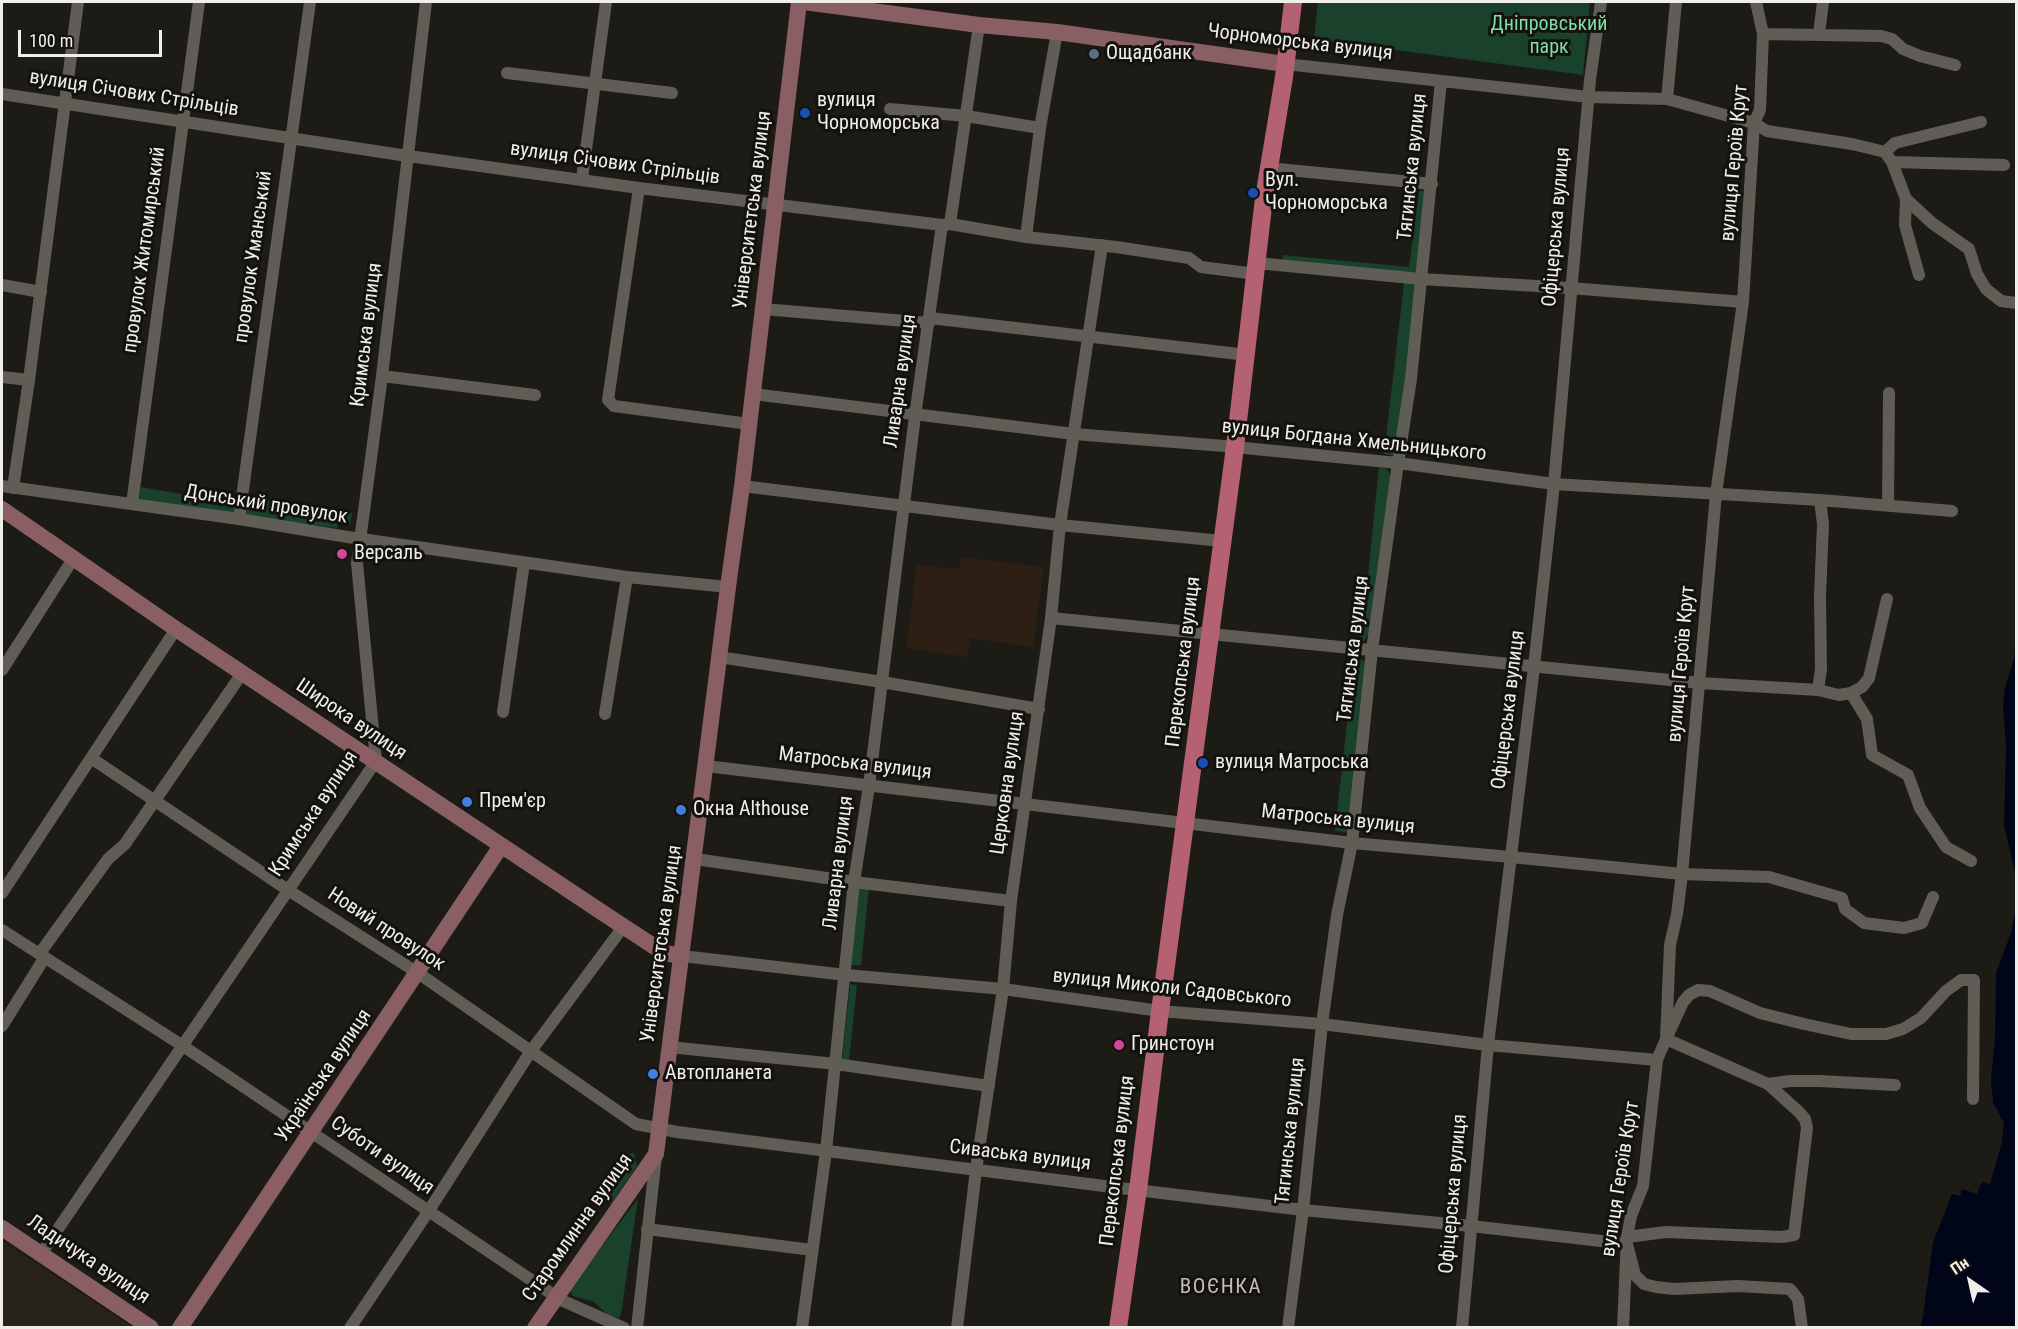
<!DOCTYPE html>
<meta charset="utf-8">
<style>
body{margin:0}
#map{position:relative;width:2018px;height:1329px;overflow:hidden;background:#1d1b16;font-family:"Roboto Condensed",sans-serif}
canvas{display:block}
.frame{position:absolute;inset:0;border:3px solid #efeeea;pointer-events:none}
.north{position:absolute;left:1940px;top:1251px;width:60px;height:60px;-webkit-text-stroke:4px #14120d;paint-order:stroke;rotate:326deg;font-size:16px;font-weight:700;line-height:24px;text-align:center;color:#efeeea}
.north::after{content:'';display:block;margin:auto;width:21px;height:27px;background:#efeeea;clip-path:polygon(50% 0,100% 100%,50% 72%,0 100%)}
.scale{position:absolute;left:18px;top:30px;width:144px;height:27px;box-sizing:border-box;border:3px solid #efeeea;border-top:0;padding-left:8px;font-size:18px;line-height:21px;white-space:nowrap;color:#efeeea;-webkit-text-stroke:4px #14120d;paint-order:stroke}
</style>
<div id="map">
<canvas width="2018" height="1329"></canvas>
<div class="frame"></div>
<div class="north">Пн</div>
<div class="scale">100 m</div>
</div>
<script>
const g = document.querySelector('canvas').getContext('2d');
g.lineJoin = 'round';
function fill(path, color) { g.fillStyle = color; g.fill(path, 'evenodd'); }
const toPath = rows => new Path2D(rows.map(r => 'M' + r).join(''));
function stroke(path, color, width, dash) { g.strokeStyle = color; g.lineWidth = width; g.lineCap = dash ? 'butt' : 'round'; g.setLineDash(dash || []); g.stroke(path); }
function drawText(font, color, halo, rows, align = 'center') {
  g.font = font + ' "Roboto Condensed",sans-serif'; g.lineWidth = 6; g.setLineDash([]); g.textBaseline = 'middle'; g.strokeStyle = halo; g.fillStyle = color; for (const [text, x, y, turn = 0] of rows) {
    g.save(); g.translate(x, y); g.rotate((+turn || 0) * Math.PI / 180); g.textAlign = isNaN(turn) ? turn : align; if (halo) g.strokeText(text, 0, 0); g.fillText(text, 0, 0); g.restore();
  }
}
fill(toPath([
 [2,1241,132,1327,2,1327]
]), '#272318');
fill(toPath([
 [961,557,1044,567,1033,647,970,638,967,657,906,648,917,565,959,569]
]), '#2d1f13');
fill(toPath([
 [1318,2,1590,2,1583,75,1314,39],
 [1428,190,1416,272,1409,274,1283,262,1283,255,1409,267,1419,191],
 [1404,283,1416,285,1408,381,1395,456,1384,454],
 [1379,467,1387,469,1392,477,1371,630,1364,641,1357,641,1362,635],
 [141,487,235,503,234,513,139,499],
 [247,498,352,513,350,525,338,523,337,528,244,516],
 [1354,659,1365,661,1350,833,1335,831],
 [858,888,869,889,861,965,851,965],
 [850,984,857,985,849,1060,842,1060],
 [634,1153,637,1166,611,1204,603,1201,625,1171,629,1154],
 [638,1199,621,1314,619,1318,608,1315,594,1302,573,1296,569,1289]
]), '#19412b');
fill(toPath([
 [2016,651,2016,877,2004,825,2006,745,2003,705,2005,688],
 [2016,907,2016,1327,1920,1327,1923,1317,1933,1242,1952,1194,1960,1196,1962,1189,1977,1194,1982,1182,1990,1184,2002,1142,2004,1123,1993,1103,1991,1080,1995,1038,1996,973,2011,933]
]), '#000517');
stroke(toPath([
 [1763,34,1881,36,1892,39,1903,49,1920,56,1955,65],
 [1819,34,1823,2],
 [1285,64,1589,97,1667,99,1754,123,1767,131,1852,144,1885,152,1895,143,1981,122],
 [507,73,672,93],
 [2,94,401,155,639,188,942,225,950,224,1026,237,1116,247,1189,258,1201,267,1256,274],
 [1667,99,1676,2],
 [890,109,966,116,1040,128],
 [1885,152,1892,162,1906,199,1932,223,1969,249,1977,274,1986,289,2001,301,2016,303],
 [1892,162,2004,165],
 [1268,168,1432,184],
 [582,179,606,2],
 [639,188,608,400,614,406,749,424],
 [1906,199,1905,225,1919,275],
 [950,224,979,25],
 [1026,237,1040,128,1057,32],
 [1257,263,1421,279,1570,288,1743,302],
 [2,285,41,292],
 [763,309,929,323],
 [930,318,1247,355],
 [382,376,535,395],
 [2,377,29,380],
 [753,394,1074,434,1224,446,1398,463,1554,484,1820,500,1952,511],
 [2,486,239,519,354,538,627,577,728,587],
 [742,486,1060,525,1222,541],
 [13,488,29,380,78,2],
 [132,504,199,2],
 [1888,505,1889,393],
 [239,519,310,2],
 [1051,618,1700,683,1818,690,1839,695,1851,693,1867,719,1872,755,1908,775,1920,808,1946,847,1971,861],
 [719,657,882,682,1039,709],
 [2,670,73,559],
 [1818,690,1821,669,1820,596,1823,524,1820,500],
 [1851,693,1862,687,1869,678,1887,599],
 [503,712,524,563],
 [605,714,627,577],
 [91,758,288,890,418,973,636,1124,677,1132,1120,1188,1303,1210,1471,1226,1627,1244,1635,1275,1644,1284,1656,1287,1674,1289,1738,1286,1790,1289,1798,1299,1802,1328],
 [706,766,1352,843,1511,857,1682,874,1769,877,1842,898,1845,909,1864,923,1904,928,1922,923,1933,897],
 [695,859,854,882,1011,901],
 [2,893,176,629],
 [2,930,183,1046,561,1300,624,1328],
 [40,953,108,859,125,844,243,672],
 [682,956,846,975,1003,989,1160,1011,1322,1024,1488,1045,1657,1060],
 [2,1026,45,957],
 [669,1047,836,1064,989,1086],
 [1895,1085,1819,1081,1790,1081,1768,1084,1666,1039,1683,1002,1689,995,1698,990,1710,991,1760,1013,1804,1024,1851,1034,1886,1034,1903,1029,1921,1018,1946,991,1961,980,1974,980,1973,1099],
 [647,1229,812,1250],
 [1627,1237,1666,1232,1782,1237,1794,1235,1807,1128,1805,1119,1799,1112,1768,1084],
 [41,1254,376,761,357,563,382,376,426,2],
 [350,1328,428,1212,531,1051,623,927],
 [637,1328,656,1156],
 [802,1328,826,1151,854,882,869,786,915,416,942,225],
 [957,1328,976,1170,1003,989,1011,901,1051,618,1060,525,1102,245],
 [1288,1328,1303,1210,1322,1024,1337,915,1352,843,1372,650,1398,463,1411,379,1441,81],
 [1462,1328,1488,1045,1534,667,1554,484,1590,80,1601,2],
 [1623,1328,1627,1237,1631,1216,1643,1186,1657,1060,1666,1039,1670,945,1677,914,1682,874,1716,494,1743,302,1754,123,1760,110,1763,34,1756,2]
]), '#605d57', 12);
stroke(toPath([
 [804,2,979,25,1057,32,1285,64],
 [2,509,176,629,603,913,664,953,682,956],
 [2,1228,151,1328],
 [180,1328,501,846],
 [535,1328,656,1154,728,587,742,486,799,2]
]), '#8a5f64', 16);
stroke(toPath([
 [1118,1328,1139,1182,1160,1011,1235,447,1264,198,1284,77,1293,2]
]), '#b46171', 18);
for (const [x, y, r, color] of [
 [1094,54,6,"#5c6f8a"],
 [805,113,6,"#1a4fb4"],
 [1253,193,6,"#1a4fb4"],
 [342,554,6,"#d1479c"],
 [1203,763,6,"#1a4fb4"],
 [467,802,6,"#3f7fe0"],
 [681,810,6,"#3f7fe0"],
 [1119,1045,6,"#d1479c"],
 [653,1074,6,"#3f7fe0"]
]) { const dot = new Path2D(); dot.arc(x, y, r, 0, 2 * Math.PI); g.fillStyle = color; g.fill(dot); stroke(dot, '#14120d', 2); }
drawText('20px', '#7fdda8', '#14120d', [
 ["Дніпровський",1549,25],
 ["парк",1549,48]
]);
drawText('20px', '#efeeea', '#14120d', [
 ["Чорноморська вулиця",1300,43,7],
 ["вулиця Січових Стрільців",134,94,9],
 ["вулиця Героїв Крут",1735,163,-85],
 ["вулиця Січових Стрільців",615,164,8],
 ["Тягинська вулиця",1413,167,-84],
 ["Університетська вулиця",753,210,-83],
 ["Офіцерська вулиця",1557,227,-85],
 ["провулок Житомирський",145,250,-82],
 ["провулок Уманський",254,257,-82],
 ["Кримська вулиця",367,335,-83],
 ["Ливарна вулиця",901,381,-82],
 ["вулиця Богдана Хмельницького",1354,441,6],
 ["Донський провулок",266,505,9],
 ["Тягинська вулиця",1354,649,-83],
 ["Перекопська вулиця",1184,662,-83],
 ["вулиця Героїв Крут",1682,664,-85],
 ["Офіцерська вулиця",1509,710,-83],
 ["Широка вулиця",351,720,34],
 ["Матроська вулиця",855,764,7],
 ["Церковна вулиця",1008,783,-82],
 ["Кримська вулиця",314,814,-57],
 ["Матроська вулиця",1338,820,6],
 ["Ливарна вулиця",839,863,-83],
 ["Новий провулок",386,930,33],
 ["Університетська вулиця",662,944,-82],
 ["вулиця Миколи Садовського",1172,989,6],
 ["Українська вулиця",324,1076,-56],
 ["Тягинська вулиця",1291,1131,-84],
 ["Суботи вулиця",382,1156,35],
 ["Сиваська вулиця",1020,1156,7],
 ["Перекопська вулиця",1118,1161,-83],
 ["вулиця Героїв Крут",1621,1179,-81],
 ["Офіцерська вулиця",1454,1194,-85],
 ["Старомлинна вулиця",578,1228,-55],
 ["Ладичука вулиця",88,1260,34]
]);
drawText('20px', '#efeeea', '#14120d', [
 ["Ощадбанк",1106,54],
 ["вулиця",817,101],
 ["Чорноморська",817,124],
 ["Вул.",1265,181],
 ["Чорноморська",1265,204],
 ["Версаль",354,554],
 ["вулиця Матроська",1215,763],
 ["Прем'єр",479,802],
 ["Окна Althouse",693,810],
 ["Гринстоун",1131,1045],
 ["Автопланета",665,1074]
], 'left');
g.letterSpacing = '1.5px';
drawText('21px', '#c2bfb8', '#14120d', [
 ["ВОЄНКА",1221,1288]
]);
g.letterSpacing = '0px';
</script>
